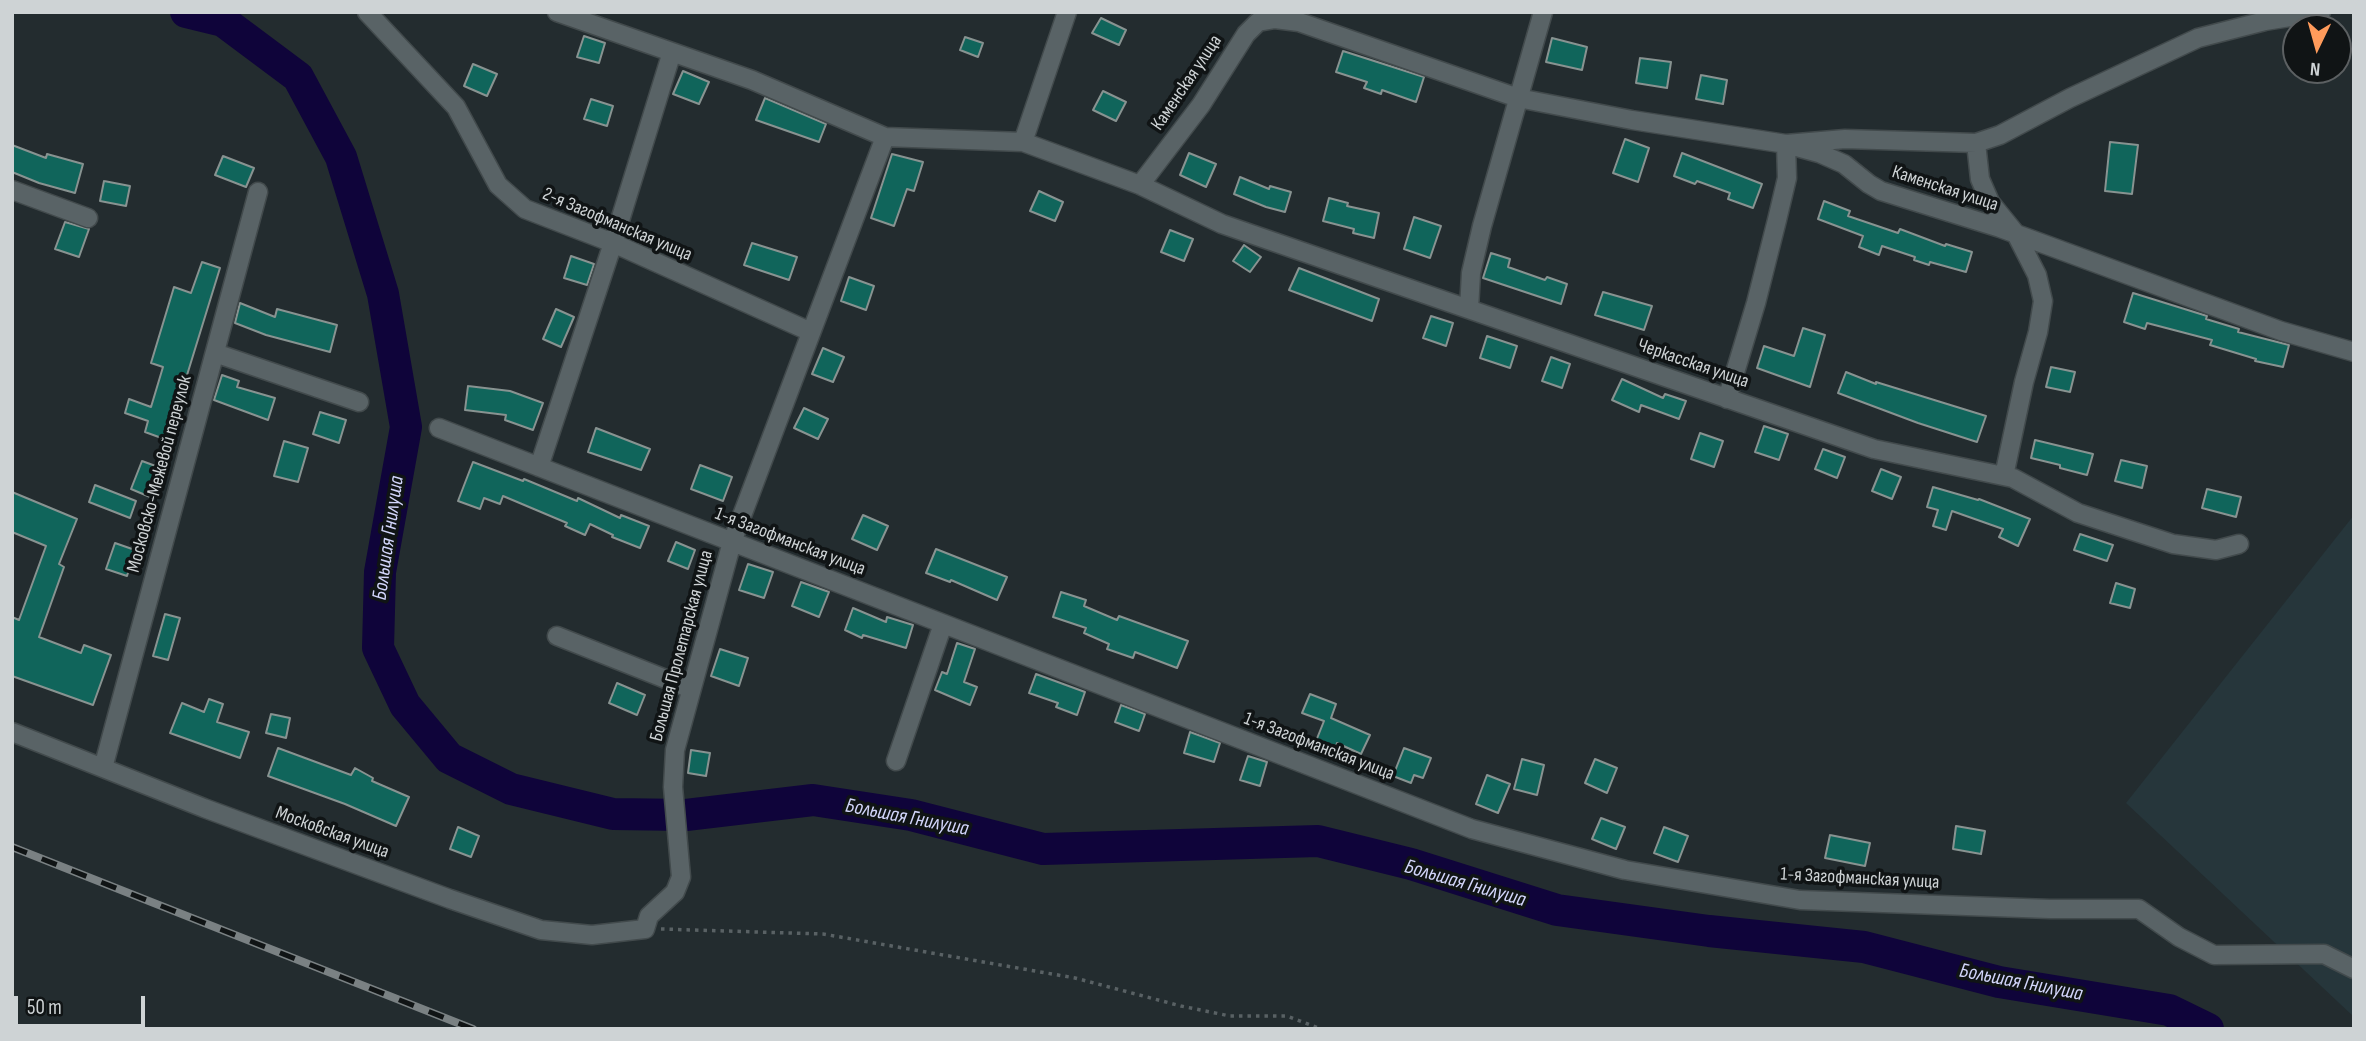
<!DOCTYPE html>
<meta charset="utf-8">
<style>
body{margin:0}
#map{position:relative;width:2366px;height:1041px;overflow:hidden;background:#232c2f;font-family:"Sofia Sans Condensed",sans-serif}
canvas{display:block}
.frame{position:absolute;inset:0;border:14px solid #ced3d5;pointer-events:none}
.north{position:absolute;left:2282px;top:14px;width:70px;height:70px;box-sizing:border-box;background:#101415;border:2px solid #5c6062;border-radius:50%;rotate:185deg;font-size:19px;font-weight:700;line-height:28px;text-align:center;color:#ced3d5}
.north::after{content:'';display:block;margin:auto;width:24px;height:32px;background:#ff9b5b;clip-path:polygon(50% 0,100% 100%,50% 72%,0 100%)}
.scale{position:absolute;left:14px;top:996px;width:131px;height:32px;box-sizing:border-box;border:4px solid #ced3d5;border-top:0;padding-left:9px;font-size:21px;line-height:24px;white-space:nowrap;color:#ced3d5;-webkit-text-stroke:5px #101415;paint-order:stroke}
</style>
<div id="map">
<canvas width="2366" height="1041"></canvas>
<div class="frame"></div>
<div class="north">N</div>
<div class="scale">50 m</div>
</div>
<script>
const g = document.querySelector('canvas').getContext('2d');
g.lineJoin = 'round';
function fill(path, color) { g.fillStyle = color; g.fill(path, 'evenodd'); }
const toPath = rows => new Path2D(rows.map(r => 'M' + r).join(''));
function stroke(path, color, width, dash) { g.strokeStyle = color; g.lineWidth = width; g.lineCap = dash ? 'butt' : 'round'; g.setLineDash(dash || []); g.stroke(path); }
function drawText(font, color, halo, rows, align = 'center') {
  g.font = font + ' "Sofia Sans Condensed",sans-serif'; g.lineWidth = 7; g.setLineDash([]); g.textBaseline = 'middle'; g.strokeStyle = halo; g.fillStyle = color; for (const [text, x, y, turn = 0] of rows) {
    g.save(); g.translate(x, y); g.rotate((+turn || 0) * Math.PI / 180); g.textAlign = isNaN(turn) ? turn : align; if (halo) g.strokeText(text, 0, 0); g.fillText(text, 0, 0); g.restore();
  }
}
fill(toPath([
 [2354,515,2354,1017,2126,803]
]), '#26363b');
stroke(toPath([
 [186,12,223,21,298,77,341,157,383,294,406,427,380,572,378,648,405,705,449,758,511,789,613,814,686,815,813,800,911,815,1043,849,1318,841,1411,864,1557,910,1709,931,1864,947,1999,982,2169,1010,2208,1029]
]), '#0f043a', 32);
const building = toPath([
 [1101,18,1126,30,1119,45,1092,33,1101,18],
 [584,36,605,43,599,63,577,57,584,36],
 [965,37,983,43,978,57,960,50,965,37],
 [1552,38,1587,47,1582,70,1546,62,1552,38],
 [1343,51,1424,77,1416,102,1382,90,1381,94,1364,88,1367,82,1336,72,1343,51],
 [1640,58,1671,62,1667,88,1636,83,1640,58],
 [473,64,497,74,487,96,464,86,473,64],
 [683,71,709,82,699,104,673,94,683,71],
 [1701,75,1727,80,1723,104,1696,99,1701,75],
 [1103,91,1126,102,1116,121,1093,110,1103,91],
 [765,98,826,124,819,142,756,120,765,98],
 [591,99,613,106,607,126,584,119,591,99],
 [1625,139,1649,148,1638,182,1613,173,1625,139],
 [2110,142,2138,145,2132,194,2105,191,2110,142],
 [12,145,46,158,47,154,83,164,75,193,39,183,12,172,12,145],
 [1189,153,1216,164,1206,187,1180,175,1189,153],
 [1682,153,1762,184,1753,208,1728,199,1730,193,1697,181,1695,184,1674,176,1682,153],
 [892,154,923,162,914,191,907,189,894,226,871,218,892,154],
 [223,156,254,168,246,187,215,175,223,156],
 [1240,177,1269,189,1270,186,1291,192,1285,212,1266,207,1234,194,1240,177],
 [104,181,130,186,126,206,100,201,104,181],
 [1039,191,1063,202,1055,221,1030,211,1039,191],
 [1329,198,1348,203,1347,206,1379,213,1374,238,1353,233,1354,229,1323,221,1329,198],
 [1824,201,1850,211,1848,216,1898,233,1900,229,1945,246,1946,244,1972,252,1966,272,1930,262,1929,265,1914,260,1915,257,1882,246,1879,255,1859,247,1863,236,1818,219,1824,201],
 [1414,217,1441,226,1430,258,1404,249,1414,217],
 [65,222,89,229,79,257,55,249,65,222],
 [1170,230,1193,239,1184,261,1161,252,1170,230],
 [752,243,797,257,789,280,744,265,752,243],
 [1244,245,1261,257,1250,272,1233,261,1244,245],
 [1491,253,1510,259,1508,267,1545,280,1547,277,1567,284,1561,304,1483,278,1491,253],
 [571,256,594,264,587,285,564,278,571,256],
 [202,262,220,268,167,440,145,432,148,421,125,413,129,399,151,407,163,367,151,363,174,287,191,293,202,262],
 [1299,268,1379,299,1372,321,1289,290,1299,268],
 [849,277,874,286,866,310,841,301,849,277],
 [1603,292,1652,306,1644,330,1595,315,1603,292],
 [2133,293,2207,316,2206,319,2239,329,2238,332,2289,345,2283,367,2255,361,2256,359,2210,345,2212,340,2147,323,2145,329,2124,322,2133,293],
 [240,303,275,317,277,309,337,325,330,352,266,335,235,323,240,303],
 [556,309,574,317,561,347,543,339,556,309],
 [1431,316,1453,323,1446,346,1423,338,1431,316],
 [1803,328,1825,335,1810,387,1757,368,1764,346,1794,356,1803,328],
 [1487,336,1517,346,1510,368,1480,358,1487,336],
 [823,348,844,357,833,382,812,374,823,348],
 [1551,357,1570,364,1562,388,1542,381,1551,357],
 [2051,367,2075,372,2070,392,2046,387,2051,367],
 [1846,372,1876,384,1876,382,1986,416,1977,442,1918,423,1838,393,1846,372],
 [222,375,239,381,237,387,275,398,268,420,214,400,222,375],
 [1622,379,1663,398,1665,394,1686,401,1679,419,1641,405,1639,412,1612,400,1622,379],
 [468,386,510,391,543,403,533,430,505,420,506,415,465,410,468,386],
 [804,408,828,419,818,439,794,428,804,408],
 [320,412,346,420,339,443,313,434,320,412],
 [1764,426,1788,434,1779,460,1755,452,1764,426],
 [596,428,650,449,641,470,588,452,596,428],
 [1700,433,1723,441,1714,467,1691,459,1700,433],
 [2035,440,2093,454,2087,475,2060,468,2060,465,2031,458,2035,440],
 [284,441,308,448,298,482,274,476,284,441],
 [1823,449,1845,457,1837,478,1815,469,1823,449],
 [2121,460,2147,466,2142,488,2115,481,2121,460],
 [142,461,161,468,150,497,131,489,142,461],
 [473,462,523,481,524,479,577,501,578,498,620,518,621,515,649,526,640,548,612,537,613,535,590,524,585,535,565,526,567,523,503,496,500,504,484,498,480,509,458,501,473,462],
 [700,465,732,477,723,501,691,489,700,465],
 [1881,469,1901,477,1892,499,1872,491,1881,469],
 [95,485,136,501,130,518,89,502,95,485],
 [1933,487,1978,500,1979,499,2030,519,2018,546,1999,537,2003,529,1952,511,1946,530,1933,526,1938,510,1927,507,1933,487],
 [2207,489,2241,497,2236,517,2202,508,2207,489],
 [12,492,77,519,59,564,64,567,39,637,81,653,84,645,111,655,93,705,12,676,12,617,19,620,46,546,12,532,12,492],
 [863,515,888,526,877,550,852,539,863,515],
 [2080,534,2113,545,2107,561,2074,550,2080,534],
 [676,542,695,550,688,569,668,561,676,542],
 [115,543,135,550,127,576,106,569,115,543],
 [936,549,1007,577,997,600,951,580,950,582,926,573,936,549],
 [748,564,773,572,764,598,739,590,748,564],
 [801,582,829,592,819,617,792,606,801,582],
 [2116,583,2135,589,2130,608,2110,603,2116,583],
 [1061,592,1086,600,1084,606,1117,620,1119,616,1188,641,1177,668,1135,652,1133,658,1107,649,1109,644,1084,633,1086,628,1053,617,1061,592],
 [853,608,886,622,887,617,913,625,906,648,863,635,862,638,845,630,853,608],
 [165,614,180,618,168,660,153,656,165,614],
 [957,643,975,649,964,682,977,687,970,705,935,690,942,672,947,674,957,643],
 [720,649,748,658,739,686,711,676,720,649],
 [1036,674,1085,692,1077,715,1056,707,1058,703,1029,693,1036,674],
 [617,683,645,695,637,715,609,703,617,683],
 [1310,694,1336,704,1331,718,1370,735,1361,754,1337,743,1333,754,1314,746,1324,721,1302,713,1310,694],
 [209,699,223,704,217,722,249,732,240,758,170,733,182,703,204,712,209,699],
 [1121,705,1145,714,1139,731,1115,722,1121,705],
 [271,714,290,718,286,738,266,733,271,714],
 [1190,732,1220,743,1214,762,1184,753,1190,732],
 [278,748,351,775,355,768,373,778,372,781,409,797,396,826,345,804,268,776,278,748],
 [1404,748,1431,758,1423,778,1414,775,1411,783,1393,776,1404,748],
 [691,750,710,753,706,776,688,773,691,750],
 [1248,756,1267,762,1260,786,1240,780,1248,756],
 [1522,759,1544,765,1537,795,1514,789,1522,759],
 [1595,759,1617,768,1607,793,1585,783,1595,759],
 [1487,775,1510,784,1498,813,1476,804,1487,775],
 [1601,818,1625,827,1616,849,1592,839,1601,818],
 [1956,826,1985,831,1981,854,1953,849,1956,826],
 [458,827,479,836,471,857,450,849,458,827],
 [1664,827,1688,836,1678,862,1654,853,1664,827],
 [1830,835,1870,843,1865,866,1825,858,1830,835]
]);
fill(building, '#10655b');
stroke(building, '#889391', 2);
const minor = toPath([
 [367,12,456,107,498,185,525,209,613,243,811,332],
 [557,12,752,80,885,137,1023,142,1140,185,1222,224,1874,449,2013,478,2078,513,2173,544,2216,550,2239,544],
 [1023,142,1067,12],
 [1976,143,1980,179,1990,202,2016,234,2037,275,2043,301,2038,332,2024,382,2004,476],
 [1140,185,1201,105,1246,34,1258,22,1275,19,1299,22,1518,98,1632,120,1786,144,1819,153,1844,164,1869,184,1881,191,2000,228,2281,331,2354,352],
 [12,190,88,218],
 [1469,309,1471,273,1482,226,1543,12],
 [215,353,359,402],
 [1727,399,1756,303,1777,220,1787,178,1786,144,1845,139,1976,143,2000,135,2070,98,2198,38,2265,21,2321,12],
 [439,428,1472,829,1625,870,1800,900,2050,909,2139,909,2179,937,2214,955,2324,954,2354,969],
 [539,467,613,243,672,52],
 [557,636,691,689],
 [12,732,204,808,450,899,541,930,592,935,645,929,649,916,675,892,681,877,673,787,675,750,732,542,885,137],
 [896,761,943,624],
 [103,768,258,192]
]);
stroke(minor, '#424a4c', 21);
stroke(toPath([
 [661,929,823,934,1075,978,1181,1006,1230,1016,1287,1016,1321,1029]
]), '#596164', 3.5, [3.5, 5]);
stroke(minor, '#596366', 18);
const rail = toPath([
 [12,847,473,1029]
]);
stroke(rail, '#7a8183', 8);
stroke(rail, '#101415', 5, [16]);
drawText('19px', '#ced3d5', '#101415', [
 ["Каменская улица",1187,83,-56],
 ["Каменская улица",1945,189,18],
 ["2-я Загофманская улица",617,225,23],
 ["Черкасская улица",1693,364,19],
 ["Московско-Межевой переулок",160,474,-75],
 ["1-я Загофманская улица",790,542,21],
 ["Большая Пролетарская улица",682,646,-75],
 ["1-я Загофманская улица",1319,747,21],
 ["Московская улица",332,833,20],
 ["1-я Загофманская улица",1860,879,3]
]);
drawText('italic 21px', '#d2d5fa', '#101415', [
 ["Большая Гнилуша",389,538,-82],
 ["Большая Гнилуша",907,818,11],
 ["Большая Гнилуша",1465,884,16],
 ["Большая Гнилуша",2021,983,11]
]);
</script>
